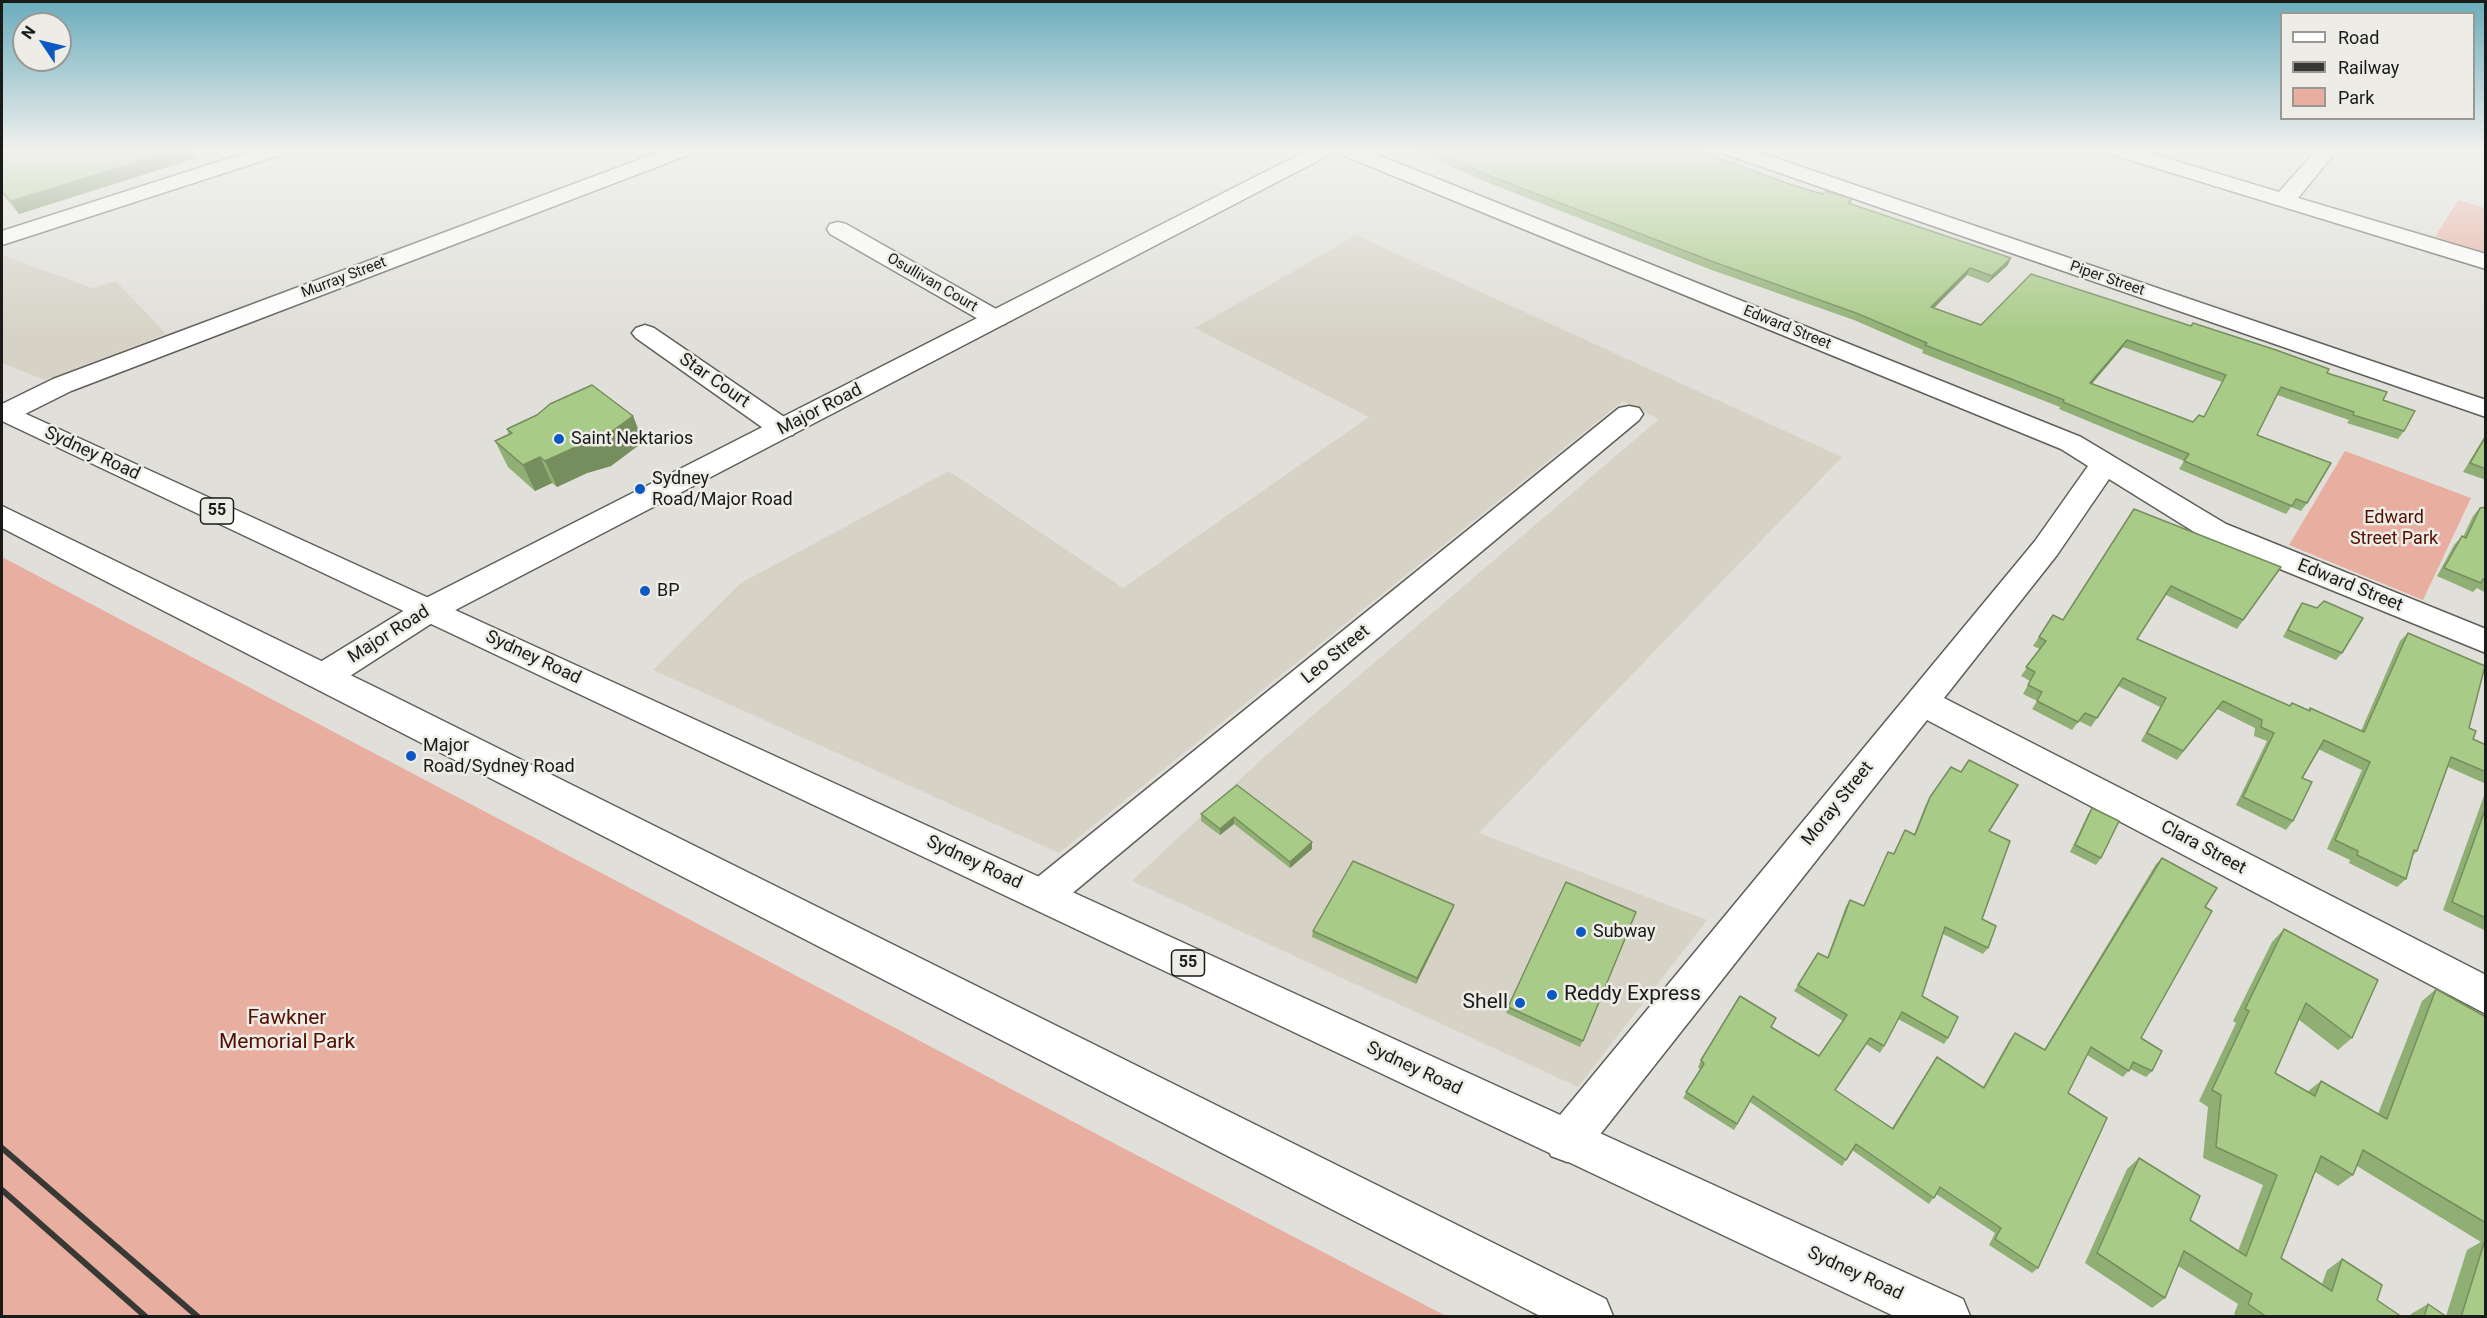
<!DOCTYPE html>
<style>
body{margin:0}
#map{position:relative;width:2487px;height:1318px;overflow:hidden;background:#e0dfd9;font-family:Roboto,sans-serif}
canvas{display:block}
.frame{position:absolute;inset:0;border:3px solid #1a1a18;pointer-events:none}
.legend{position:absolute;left:2280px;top:12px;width:195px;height:108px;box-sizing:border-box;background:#edece6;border:2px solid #999894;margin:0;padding:8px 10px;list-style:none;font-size:18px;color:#1a1a18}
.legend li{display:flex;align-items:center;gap:12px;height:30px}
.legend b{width:30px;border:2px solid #999894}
.north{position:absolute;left:12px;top:12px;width:60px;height:60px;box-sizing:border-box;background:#edece6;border:2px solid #999894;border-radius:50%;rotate:305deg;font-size:16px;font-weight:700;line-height:24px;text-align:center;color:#1a1a18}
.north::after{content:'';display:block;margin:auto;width:21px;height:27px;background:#0d59c3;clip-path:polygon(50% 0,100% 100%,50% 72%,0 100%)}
</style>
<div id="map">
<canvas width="2487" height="1318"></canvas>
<div class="frame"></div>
<ul class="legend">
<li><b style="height:8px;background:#fff"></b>Road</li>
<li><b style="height:8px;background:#383835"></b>Railway</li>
<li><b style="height:16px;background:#e8aea0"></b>Park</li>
</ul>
<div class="north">N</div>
</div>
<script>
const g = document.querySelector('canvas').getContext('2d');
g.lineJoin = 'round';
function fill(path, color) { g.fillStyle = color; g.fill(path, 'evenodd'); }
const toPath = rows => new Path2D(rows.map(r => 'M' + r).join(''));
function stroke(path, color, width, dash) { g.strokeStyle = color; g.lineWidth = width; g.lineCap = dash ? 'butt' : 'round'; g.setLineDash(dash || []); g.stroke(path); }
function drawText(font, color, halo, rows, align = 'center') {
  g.font = font + ' Roboto,sans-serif'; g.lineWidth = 5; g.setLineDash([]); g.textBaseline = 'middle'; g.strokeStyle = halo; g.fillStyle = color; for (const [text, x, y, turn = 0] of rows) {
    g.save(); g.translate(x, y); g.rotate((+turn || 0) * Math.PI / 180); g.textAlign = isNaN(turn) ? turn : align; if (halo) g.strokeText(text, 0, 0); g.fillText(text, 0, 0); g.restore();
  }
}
fill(toPath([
 [1356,235,1842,457,1479,833,1707,920,1578,1087,1132,881,1263,758,1659,419,1623,401,1059,853,653,670,741,583,949,471,1123,588,1369,417,1195,328],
 [2,255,92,288,116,281,166,334,45,380,2,363]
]), '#d6d3c6');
fill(toPath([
 [2458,200,2485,208,2485,252,2435,237],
 [2345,451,2471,498,2423,600,2289,545],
 [2,557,1123,1148,1446,1316,2,1316]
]), '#e8aea0');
const street = toPath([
 [258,149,289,149,286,153,2,245,2,231,258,149],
 [667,149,696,149,693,153,71,391,15,419,2,420,2,404,53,379,667,149],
 [1337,149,1363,149,2081,437,2226,524,2486,629,2486,653,2204,538,2109,479,2057,555,1944,698,2486,975,2486,1014,1927,720,1583,1156,1567,1162,1551,1156,1545,1141,1551,1126,2035,541,2088,466,2061,449,1340,154,1337,149],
 [1719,149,1749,149,2486,400,2486,417,1722,153,1719,149],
 [2104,149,2136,149,2279,192,2317,149,2338,149,2298,198,2486,254,2486,269,2107,153,2104,149],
 [838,222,846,224,1005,314,1008,319,1005,324,996,326,987,324,830,234,827,229,830,224,838,222],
 [645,325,654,328,793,423,797,429,793,435,783,437,773,435,636,338,632,333,636,328,645,325],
 [1629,406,1639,408,1643,414,1639,420,1057,906,1043,911,1029,906,1024,895,1029,884,1619,408,1629,406]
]);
const secondary = toPath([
 [1310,149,1328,149,1331,152,1327,156,440,618,336,685,324,688,312,685,307,676,312,667,418,602,1310,149]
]);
const highway = toPath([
 [2,403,1963,1299,1970,1316,1894,1316,2,421,2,403],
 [2,506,379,689,1606,1299,1613,1316,1540,1316,2,528,2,506]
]);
stroke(street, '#5f5e59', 3);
stroke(secondary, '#5f5e59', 3);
stroke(highway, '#5f5e59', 3);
fill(street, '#fff');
fill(secondary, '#fff');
fill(highway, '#fff');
stroke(toPath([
 [2,1148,197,1316],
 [2,1190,145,1316]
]), '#383835', 6);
fill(toPath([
 [2,149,196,158,19,214,2,194],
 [1412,149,1696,149,1786,183,1822,194,1852,199,1850,204,2008,265,1988,283,1967,275,1934,308,1981,325,2031,274,2327,373,2383,400,2404,431,2398,439,2347,423,2349,420,2277,395,2257,435,2307,503,2301,511,2291,507,2286,514,2179,469,2184,461,2059,409,2060,407,1922,353,1923,350,1854,320,1709,269,1484,181],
 [2123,347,2222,382,2204,416,2193,422,2092,384],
 [633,416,643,442,611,466,587,473,557,487,552,483,535,491,508,467,495,441,509,435,507,429],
 [2486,434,2486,480,2463,472],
 [2486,507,2486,593,2477,588,2473,592,2437,576,2454,545,2462,536,2463,537,2473,516,2480,508],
 [2134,509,2281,567,2237,629,2166,595,2137,639,2290,706,2308,710,2310,708,2361,731,2400,641,2408,633,2469,728,2473,739,2486,745,2486,784,2448,767,2417,851,2412,856,2406,879,2397,887,2349,863,2350,860,2327,849,2362,770,2318,749,2302,778,2293,821,2286,830,2236,805,2267,741,2254,736,2255,728,2217,709,2177,760,2141,741,2160,707,2118,686,2091,727,2079,721,2072,730,2032,709,2037,701,2023,694,2030,681,2021,676,2040,649,2033,646,2053,615,2063,620],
 [2302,603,2342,653,2336,660,2283,637,2297,610],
 [1237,785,1312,842,1312,849,1290,868,1234,824,1220,835,1201,821,1201,814],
 [2486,790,2486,931,2443,910],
 [1930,797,1989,831,1982,919,1988,948,1983,954,1943,934,1922,996,1948,1038,1944,1044,1898,1019,1884,1046,1880,1053,1866,1044,1835,1090,1892,1128,1937,1057,1983,1087,2010,1039,2015,1033,2044,1050,2156,864,2162,858,2205,907,2141,1038,2152,1071,2146,1077,2130,1069,2123,1077,2087,1055,2068,1093,2038,1268,2032,1273,1989,1245,1995,1233,1936,1194,1929,1204,1852,1150,1842,1166,1750,1102,1734,1130,1683,1098,1700,1069,1698,1067,1701,1060,1771,1027,1819,1056,1843,1021,1794,991,1798,985,1827,958,1846,906,1850,900,1863,906,1888,852,1893,854,1905,830,1914,834,1926,804],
 [2092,808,2101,858,2096,865,2070,852,2088,814],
 [1454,905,1452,911,1416,984,1312,937,1313,931],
 [1636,912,1580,1047,1506,1013,1508,1007],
 [2284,929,2352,1038,2338,1050,2298,1019,2275,1073,2307,1092,2321,1081,2378,1114,2422,1001,2436,989,2486,1017,2486,1317,2410,1317,2411,1314,2428,1304,2446,1316,2467,1250,2481,1242,2357,1166,2353,1175,2338,1186,2315,1172,2281,1258,2322,1284,2327,1270,2342,1259,2377,1300,2402,1317,2238,1317,2234,1314,2238,1304,2178,1266,2165,1298,2152,1308,2085,1263,2127,1169,2139,1158,2190,1220,2238,1251,2263,1185,2203,1158,2208,1107,2199,1101,2236,1023,2233,1021,2272,942]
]), '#90af74');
fill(toPath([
 [180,149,191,149,196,158,19,214,11,201],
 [2011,258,2008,265,1988,283,1992,276],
 [1970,268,1967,275,1928,314,1931,307],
 [2127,340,2123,347,2086,390,2090,383],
 [633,416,643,442,611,466,587,473,557,487,545,461],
 [540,457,552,483,535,491,523,465],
 [1234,817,1234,824,1220,835,1220,829],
 [1312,842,1312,849,1290,868,1290,862],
 [1454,905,1452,911,1416,984,1417,978]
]), '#768e5e');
const building = toPath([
 [2,149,180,149,11,201,2,191,2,149],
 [1428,149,1696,149,1786,183,1822,194,1826,191,1852,199,1848,203,2011,258,1992,276,1970,268,1931,307,1981,325,2031,274,2191,326,2193,323,2276,350,2329,369,2327,373,2387,392,2383,400,2415,411,2404,431,2353,415,2354,412,2281,387,2257,435,2331,463,2307,503,2296,499,2292,506,2184,461,2189,454,2063,402,2064,400,1925,345,1927,343,1856,313,1711,261,1485,174,1428,149],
 [2127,340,2226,375,2204,417,2199,415,2193,422,2090,383,2127,340],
 [592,385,633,416,600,440,576,447,545,461,540,457,523,465,495,441,512,433,507,429,537,415,550,404,592,385],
 [2486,436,2486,469,2470,463,2486,436],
 [2486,507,2486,580,2483,579,2481,583,2444,568,2462,536,2466,538,2480,508,2486,507],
 [2134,509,2281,567,2243,620,2171,586,2137,639,2290,706,2292,703,2310,711,2310,708,2364,732,2408,633,2485,666,2469,728,2476,731,2473,739,2486,745,2486,772,2451,757,2417,851,2414,850,2406,879,2357,855,2358,851,2335,840,2370,762,2324,740,2302,778,2312,782,2293,821,2243,797,2274,733,2261,727,2262,720,2223,701,2183,751,2147,733,2166,698,2123,678,2097,718,2085,713,2078,722,2037,701,2042,692,2028,685,2035,672,2026,667,2046,641,2039,637,2053,615,2063,620,2134,509],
 [2324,601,2363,618,2342,653,2288,630,2302,603,2317,608,2324,601],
 [1969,760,2018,785,1989,831,2010,841,1982,919,1996,926,1988,948,1945,927,1922,996,1958,1017,1948,1038,1902,1012,1884,1046,1870,1038,1835,1090,1893,1129,1937,1057,1984,1088,2015,1033,2045,1050,2162,858,2217,888,2205,907,2212,911,2141,1038,2162,1051,2152,1071,2133,1062,2129,1071,2091,1047,2068,1093,2107,1118,2038,1268,1995,1239,2001,1228,1940,1187,1934,1198,1856,1144,1846,1160,1753,1096,1737,1124,1686,1092,1704,1064,1701,1060,1740,996,1776,1018,1771,1027,1819,1056,1847,1015,1798,985,1818,953,1828,958,1850,900,1864,906,1888,852,1894,854,1905,830,1915,835,1930,797,1951,767,1961,772,1969,760],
 [1237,785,1312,842,1290,862,1234,817,1220,829,1201,814,1237,785],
 [2486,807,2486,918,2452,902,2486,807],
 [2092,808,2119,821,2101,858,2075,845,2092,808],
 [1353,861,1454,905,1417,978,1313,931,1353,861],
 [1566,882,1636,912,1583,1041,1508,1007,1566,882],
 [2284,929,2378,980,2352,1038,2306,1003,2275,1073,2315,1096,2321,1081,2387,1119,2436,989,2486,1017,2486,1223,2363,1150,2353,1175,2321,1156,2281,1258,2332,1291,2342,1259,2382,1285,2377,1300,2402,1317,2267,1317,2248,1304,2252,1294,2184,1251,2165,1298,2097,1253,2139,1158,2200,1196,2190,1220,2246,1256,2277,1175,2216,1147,2221,1095,2212,1090,2249,1011,2245,1009,2284,929],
 [2485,1240,2486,1240,2486,1317,2461,1317,2485,1240],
 [2428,1304,2447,1317,2424,1317,2428,1304]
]);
fill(building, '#a8cb87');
stroke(building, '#768e5e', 1.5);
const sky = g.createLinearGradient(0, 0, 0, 333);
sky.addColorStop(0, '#6aacbc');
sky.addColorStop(0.45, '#f1f1ee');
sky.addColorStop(1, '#f1f1ee00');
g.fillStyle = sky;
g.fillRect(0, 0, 2487, 333);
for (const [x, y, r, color] of [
 [559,439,6,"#0d59c3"],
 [640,489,6,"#0d59c3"],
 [645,591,6,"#0d59c3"],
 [411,756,6,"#0d59c3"],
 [1581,932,6,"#0d59c3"],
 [1552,995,6,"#0d59c3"],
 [1520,1003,6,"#0d59c3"]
]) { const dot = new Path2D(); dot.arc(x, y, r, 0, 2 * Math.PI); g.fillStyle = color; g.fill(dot); stroke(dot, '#edece6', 2); }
drawText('15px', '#1a1a18', '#edece6', [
 ["Murray Street",344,278,-21],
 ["Piper Street",2107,279,19],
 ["Osullivan Court",932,283,30],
 ["Edward Street",1787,328,22]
]);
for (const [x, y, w] of [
 [217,511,33],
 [1188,963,33]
]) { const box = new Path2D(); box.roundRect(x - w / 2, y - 13, w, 26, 4.5); g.fillStyle = '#edece6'; g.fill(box); stroke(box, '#1a1a18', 1.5); }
drawText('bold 16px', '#1a1a18', null, [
 ["55",217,511],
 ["55",1188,963]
]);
drawText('18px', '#1a1a18', '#edece6', [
 ["Star Court",714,381,35],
 ["Major Road",820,410,-27],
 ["Sydney Road",92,454,25],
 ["Edward Street",2350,586,22],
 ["Major Road",389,635,-32],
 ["Leo Street",1336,655,-39],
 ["Sydney Road",533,658,25],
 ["Moray Street",1838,804,-51],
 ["Clara Street",2203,848,28],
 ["Sydney Road",974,863,25],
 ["Sydney Road",1414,1069,25],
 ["Sydney Road",1855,1274,25]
]);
drawText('18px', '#1a1a18', '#edece6', [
 ["Saint Nektarios",571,439],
 ["Sydney",652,479],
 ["Road/Major Road",652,500],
 ["BP",657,591],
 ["Major",423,746],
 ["Road/Sydney Road",423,767],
 ["Subway",1593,932]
], 'left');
drawText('18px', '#540f01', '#edece6', [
 ["Edward",2394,518],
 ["Street Park",2394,539]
]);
drawText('21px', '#1a1a18', '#edece6', [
 ["Reddy Express",1564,995],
 ["Shell",1508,1003,"right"]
], 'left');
drawText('21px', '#540f01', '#edece6', [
 ["Fawkner",287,1019],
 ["Memorial Park",287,1043]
]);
</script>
